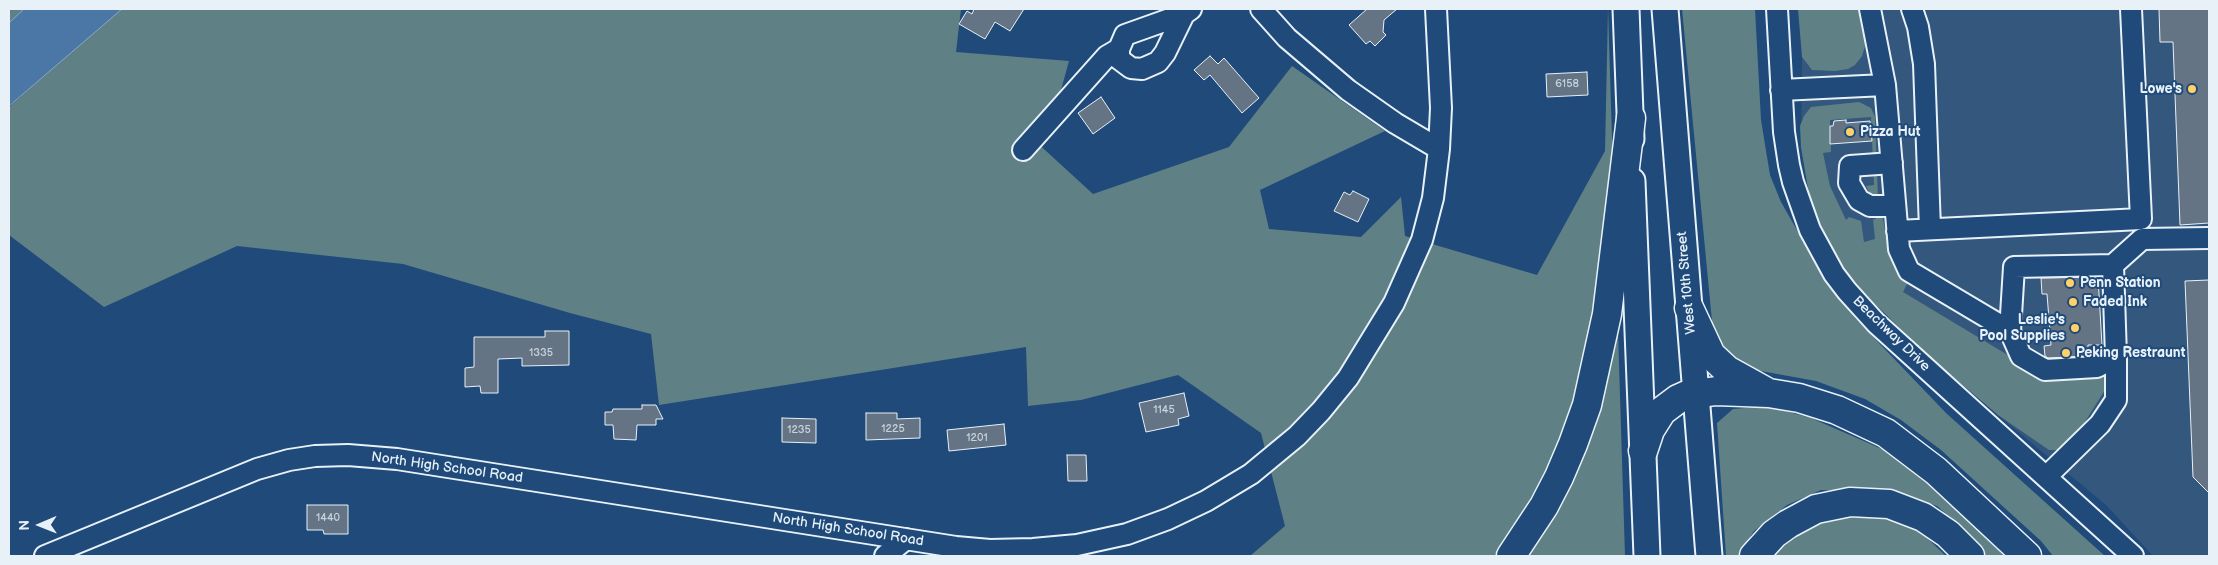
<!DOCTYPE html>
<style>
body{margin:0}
#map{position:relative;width:2218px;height:565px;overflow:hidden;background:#1f4a7a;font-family:"Balsamiq Sans",sans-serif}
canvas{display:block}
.frame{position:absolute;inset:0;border:10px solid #e8f1f8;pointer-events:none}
.north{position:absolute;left:15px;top:500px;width:50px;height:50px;-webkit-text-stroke:4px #1f4a7a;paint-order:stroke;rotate:269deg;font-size:14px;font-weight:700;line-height:20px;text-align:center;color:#e8f1f8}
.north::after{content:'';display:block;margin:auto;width:18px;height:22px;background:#e8f1f8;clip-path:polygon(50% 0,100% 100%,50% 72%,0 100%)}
</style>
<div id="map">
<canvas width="2218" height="565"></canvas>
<div class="frame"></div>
<div class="north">N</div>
</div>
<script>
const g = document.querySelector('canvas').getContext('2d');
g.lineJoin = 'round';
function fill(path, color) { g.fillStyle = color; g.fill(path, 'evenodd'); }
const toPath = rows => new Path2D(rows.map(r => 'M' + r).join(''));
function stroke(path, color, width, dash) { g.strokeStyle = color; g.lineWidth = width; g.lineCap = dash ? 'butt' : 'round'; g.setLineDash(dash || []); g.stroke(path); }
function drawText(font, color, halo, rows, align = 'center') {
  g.font = font + ' "Balsamiq Sans",sans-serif'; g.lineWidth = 4; g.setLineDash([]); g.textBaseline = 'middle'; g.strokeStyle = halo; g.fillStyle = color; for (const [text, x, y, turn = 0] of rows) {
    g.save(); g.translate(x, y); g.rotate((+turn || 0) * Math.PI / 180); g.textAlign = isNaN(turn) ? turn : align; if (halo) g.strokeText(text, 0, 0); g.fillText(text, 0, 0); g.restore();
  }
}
fill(toPath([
 [1799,9,2209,9,2209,556,2153,556,2106,505,1998,415,1900,329,1810,200,1801,147,1802,57]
]), '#34577d');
fill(toPath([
 [9,9,32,9,9,30],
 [117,9,961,9,956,52,1069,61,1058,101,1033,139,1093,194,1229,147,1292,66,1385,131,1260,190,1269,229,1361,237,1401,197,1405,236,1537,275,1605,151,1608,9,1625,556,1250,556,1285,526,1261,433,1178,375,1081,400,1028,406,1026,347,659,405,651,334,570,313,403,264,237,246,104,307,9,235,9,107],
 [1682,9,1755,9,1761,120,1770,175,1781,202,1825,279,1856,319,1946,413,2105,556,2053,556,2041,541,1941,450,1901,420,1865,399,1816,381,1744,368,1714,342],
 [1798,9,1859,9,1866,33,1866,43,1862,56,1855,65,1848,69,1835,71,1812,70,1802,57],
 [1859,102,1871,108,1875,117,1878,199,1873,199,1866,186,1874,185,1871,117,1830,120,1831,152,1823,153,1830,186,1846,220,1849,217,1861,221,1864,242,1875,239,1873,220,1882,215,1891,256,1898,268,1909,280,1903,292,2041,375,2103,376,2108,385,2083,425,2068,445,2061,450,2049,450,1998,415,1931,358,1852,282,1835,256,1819,227,1810,200,1801,147,1800,126,1804,116,1811,107],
 [1767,406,1811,418,1891,453,1943,495,2004,556,1986,556,1973,538,1937,506,1900,494,1821,490,1787,505,1754,531,1738,556,1726,556,1717,423,1733,409],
 [1877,515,1911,523,1946,556,1771,556,1774,551,1813,525,1852,516]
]), '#5f8185');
const water = toPath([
 [24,9,122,9,9,106,9,23,24,9]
]);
fill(water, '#4a77a5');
stroke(water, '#89a8c6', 1);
const building = toPath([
 [974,9,1024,9,1010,31,995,22,985,39,959,24,967,11,972,14,974,9],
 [1367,9,1397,9,1384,20,1383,32,1386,35,1375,46,1370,41,1366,44,1349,25,1367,9],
 [2159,9,2209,9,2209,223,2180,225,2173,42,2160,42,2159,9],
 [1210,56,1218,64,1224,58,1259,98,1242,113,1210,75,1204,80,1194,70,1210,56],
 [1587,72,1588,95,1547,97,1546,74,1587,72],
 [1101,97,1115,118,1093,134,1078,113,1101,97],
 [1846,120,1846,123,1870,121,1872,141,1830,144,1830,126,1833,126,1834,121,1846,120],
 [1353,191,1369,199,1358,222,1334,211,1344,192,1350,195,1353,191],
 [2098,277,2102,345,2088,345,2088,356,2048,358,2045,356,2044,346,2051,345,2047,294,2042,294,2041,278,2098,277],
 [2209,280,2209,493,2193,477,2185,281,2209,280],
 [545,331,569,331,569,365,522,366,522,358,498,359,498,393,481,393,480,386,465,387,465,368,474,367,474,337,545,337,545,331],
 [1184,393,1189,416,1178,419,1179,425,1146,432,1139,403,1184,393],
 [642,405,656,405,663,419,656,419,656,425,637,425,636,440,614,439,613,425,605,425,605,412,612,412,613,409,642,409,642,405],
 [866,413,897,413,897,419,920,418,920,438,866,440,866,413],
 [782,418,816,419,816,443,782,442,782,418],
 [1004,424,1006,445,949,451,947,430,1004,424],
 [1067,455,1086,455,1087,481,1068,481,1067,455],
 [307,505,348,505,348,534,324,534,323,530,307,530,307,505]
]);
fill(building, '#657485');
stroke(building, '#e8f1f8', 1);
const minor = toPath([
 [1261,9,1287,38,1348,90,1395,123,1439,149],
 [1777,9,1784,132,1789,165,1793,182,1810,230,1834,274,1847,291,1876,323,2133,556],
 [1870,9,1885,85,1899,249,1909,271,2010,331,2021,356,2045,370,2097,367,2116,357,2113,265,2014,267,2010,331],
 [1912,9,1918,27,1924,64,1930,229],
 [1184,14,1165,53,1158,62,1142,69,1131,68,1119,59,1119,49,1125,35,1184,14,1191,9],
 [1781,90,1885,85],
 [1023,150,1107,56,1119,49],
 [1892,163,1850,166,1849,183,1859,200,1870,206,1895,206],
 [1897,231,2141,219,2131,9],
 [2113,265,2142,239,2209,238],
 [2046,477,2100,424,2116,400,2116,357],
 [45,556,257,469,289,460,315,456,348,455,397,459,956,547,990,550,1033,549,1077,545,1127,534,1168,519,1206,501,1251,474,1297,436,1321,411,1348,378,1394,303,1422,240,1433,198,1439,149,1441,108,1436,9],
 [885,556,906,539]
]);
const major = toPath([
 [1626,9,1631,139],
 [1665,9,1709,556],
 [1632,181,1647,556]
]);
const highway = toPath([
 [1689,308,1711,355,1727,370,1765,391],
 [1643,451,1650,430,1662,411,1678,399,1687,395,1716,391,1769,393,1799,398,1837,410,1886,433,1936,471,2027,556],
 [1511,556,1544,506,1559,477,1573,444,1587,405,1607,314,1631,118],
 [1754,556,1774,534,1788,524,1816,509,1850,502,1889,504,1923,517,1948,534,1970,556]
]);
stroke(minor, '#e8f1f8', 24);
stroke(major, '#e8f1f8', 29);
stroke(highway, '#e8f1f8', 31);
stroke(minor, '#1f4a7a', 20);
stroke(major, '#1f4a7a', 25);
stroke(highway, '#1f4a7a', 28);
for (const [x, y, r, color] of [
 [2192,89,5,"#ffd166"],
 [1850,132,5,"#ffd166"],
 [2070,283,5,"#ffd166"],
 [2073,302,5,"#ffd166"],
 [2075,328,5,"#ffd166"],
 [2066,353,5,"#ffd166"]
]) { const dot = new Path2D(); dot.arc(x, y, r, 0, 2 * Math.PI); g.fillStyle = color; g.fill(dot); stroke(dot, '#1f4a7a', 2); }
drawText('11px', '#c7d2db', null, [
 ["6158",1567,84],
 ["1335",541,353],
 ["1145",1164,410],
 ["1225",893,429],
 ["1235",799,430],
 ["1201",977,438],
 ["1440",328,518]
]);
drawText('bold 14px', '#e8f1f8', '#1f4a7a', [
 ["Lowe's",2182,89,"right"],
 ["Pizza Hut",1860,132],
 ["Penn Station",2080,283],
 ["Faded Ink",2083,302],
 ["Leslie's",2065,320,"right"],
 ["Pool Supplies",2065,336,"right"],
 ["Peking Restraunt",2076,353]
], 'left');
drawText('14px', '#e8f1f8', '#1f4a7a', [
 ["West 10th Street",1687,283,-95],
 ["Beachway Drive",1891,334,44],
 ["North High School Road",447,468,8],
 ["North High School Road",848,530,9]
]);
</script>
